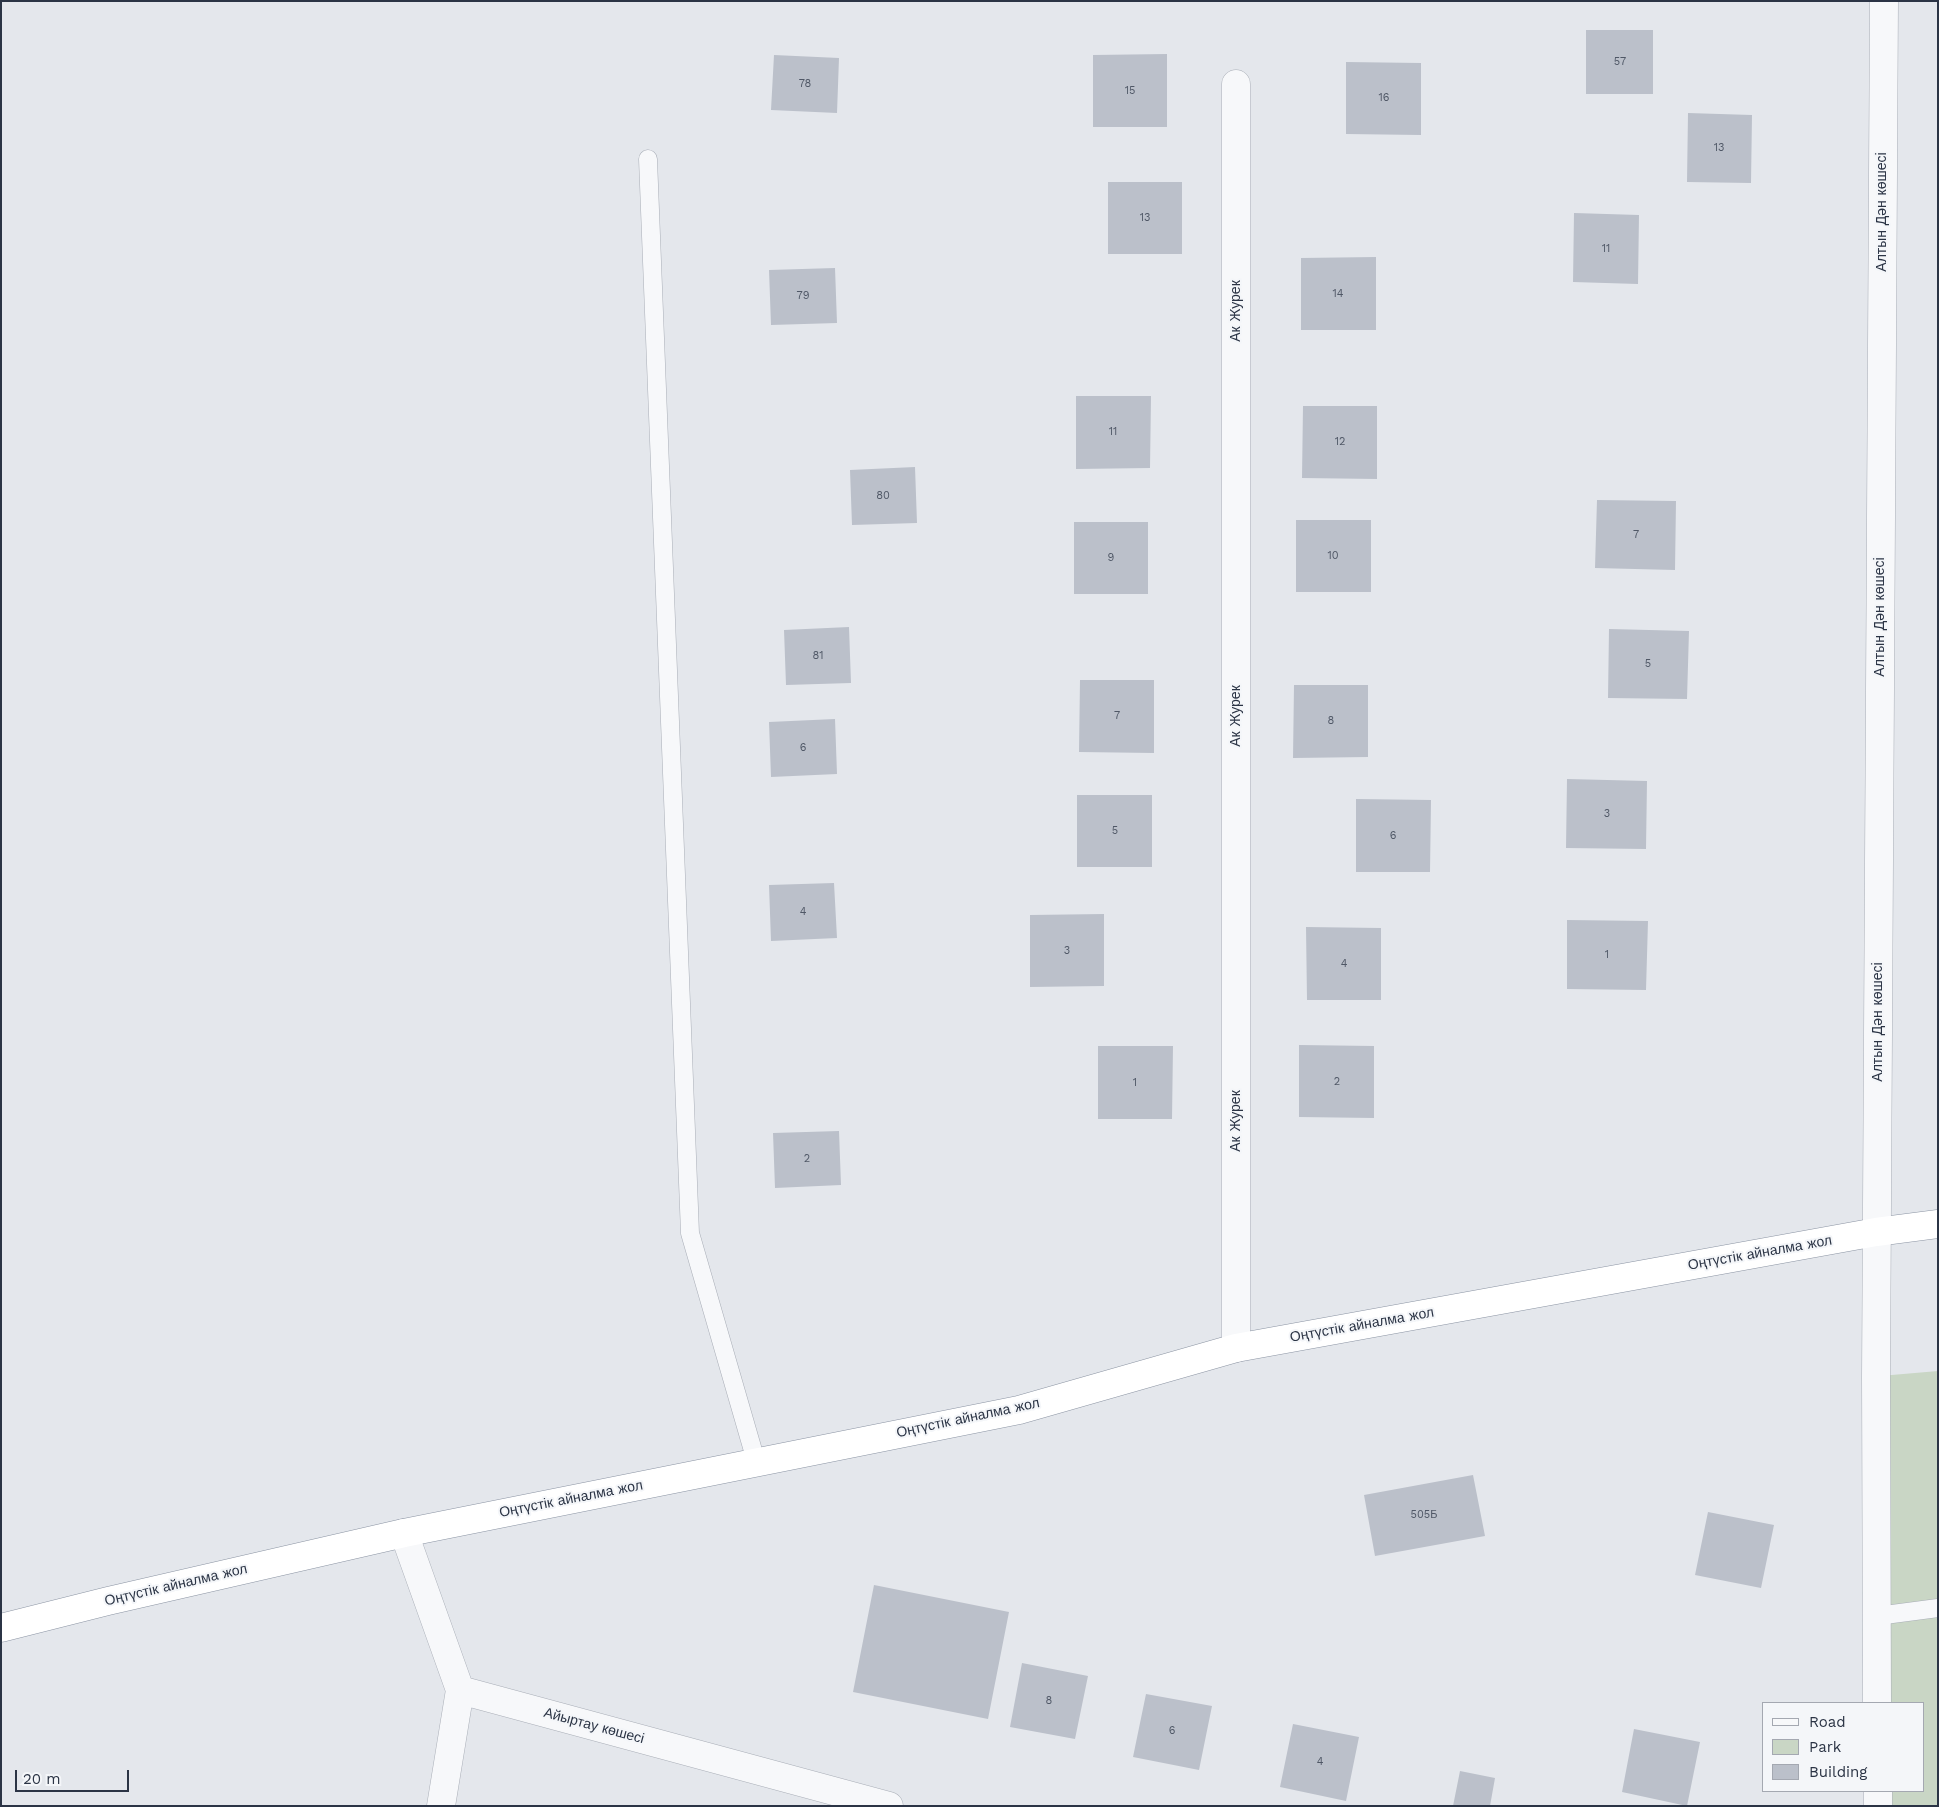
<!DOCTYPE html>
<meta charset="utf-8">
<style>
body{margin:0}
#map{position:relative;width:1939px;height:1807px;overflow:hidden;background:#e4e7ec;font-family:"Work Sans",sans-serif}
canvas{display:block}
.frame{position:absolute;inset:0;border:2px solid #2b3445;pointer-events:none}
.legend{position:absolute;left:1762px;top:1702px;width:162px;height:90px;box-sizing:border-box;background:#f4f6f9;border:1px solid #a4a8b1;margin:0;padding:6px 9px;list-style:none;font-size:15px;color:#2b3445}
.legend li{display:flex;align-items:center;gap:10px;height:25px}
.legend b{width:25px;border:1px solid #a4a8b1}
.scale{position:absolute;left:15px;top:1770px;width:114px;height:22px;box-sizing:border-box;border:2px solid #2b3445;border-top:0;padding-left:6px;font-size:15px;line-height:18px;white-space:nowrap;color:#2b3445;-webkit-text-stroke:4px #f4f6f9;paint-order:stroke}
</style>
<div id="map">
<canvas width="1939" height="1807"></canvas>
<div class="frame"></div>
<ul class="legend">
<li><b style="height:6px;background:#f7f8fa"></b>Road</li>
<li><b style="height:14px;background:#c9d6c5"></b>Park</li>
<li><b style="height:14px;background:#bbc0ca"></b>Building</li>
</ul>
<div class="scale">20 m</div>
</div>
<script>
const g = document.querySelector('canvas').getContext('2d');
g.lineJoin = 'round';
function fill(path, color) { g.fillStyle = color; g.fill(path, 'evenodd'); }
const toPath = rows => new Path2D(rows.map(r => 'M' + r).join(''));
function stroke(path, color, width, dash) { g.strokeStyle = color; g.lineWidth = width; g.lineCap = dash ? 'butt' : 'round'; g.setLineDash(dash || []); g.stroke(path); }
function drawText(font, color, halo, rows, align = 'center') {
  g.font = font + ' "Work Sans",sans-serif'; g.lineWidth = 4; g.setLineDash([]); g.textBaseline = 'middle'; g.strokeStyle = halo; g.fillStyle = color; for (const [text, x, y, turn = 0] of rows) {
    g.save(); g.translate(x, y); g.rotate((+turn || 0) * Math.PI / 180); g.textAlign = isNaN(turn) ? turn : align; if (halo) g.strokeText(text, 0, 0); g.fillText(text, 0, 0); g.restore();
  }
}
fill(toPath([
 [1938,1371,1938,1806,1880,1806,1880,1791,1923,1791,1923,1703,1880,1703,1880,1376]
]), '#c9d6c5');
fill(toPath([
 [1586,30,1653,30,1653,94,1586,94],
 [1167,54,1167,127,1093,127,1093,55],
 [774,55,839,58,837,113,771,110],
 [1346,62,1421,63,1421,135,1346,134],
 [1688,113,1752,115,1751,183,1687,182],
 [1108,182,1182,182,1182,254,1108,254],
 [1574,213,1639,215,1638,284,1573,282],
 [1376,257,1376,330,1301,330,1301,258],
 [835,268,837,323,771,325,769,270],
 [1076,396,1151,396,1150,468,1076,469],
 [1303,406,1377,406,1377,479,1302,478],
 [915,467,917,523,852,525,850,470],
 [1597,500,1676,501,1675,570,1595,568],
 [1296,520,1371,520,1371,592,1296,592],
 [1074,522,1148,522,1148,594,1074,594],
 [849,627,851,683,786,685,784,630],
 [1609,629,1689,631,1687,699,1608,698],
 [1080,680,1154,680,1154,753,1079,752],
 [1294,685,1368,685,1368,757,1293,758],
 [835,719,837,774,771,777,769,722],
 [1567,779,1647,781,1646,849,1566,848],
 [1077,795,1152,795,1152,867,1077,867],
 [1356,799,1431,800,1430,872,1356,872],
 [834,883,837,938,771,941,769,885],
 [1104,914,1104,986,1030,987,1030,915],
 [1567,920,1648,921,1646,990,1567,989],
 [1306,927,1381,928,1381,1000,1307,1000],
 [1299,1045,1374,1046,1374,1118,1299,1117],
 [1098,1046,1173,1046,1172,1119,1098,1119],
 [839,1131,841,1185,775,1188,773,1133],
 [1473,1475,1485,1536,1375,1556,1364,1495],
 [1708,1512,1774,1525,1761,1588,1695,1575],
 [874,1585,1009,1612,988,1719,853,1692],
 [1022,1663,1088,1676,1075,1739,1010,1727],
 [1146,1694,1212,1706,1199,1770,1133,1757],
 [1293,1724,1359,1737,1346,1801,1280,1787],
 [1634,1729,1700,1742,1687,1806,1622,1792],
 [1460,1771,1495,1778,1490,1806,1453,1806]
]), '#bbc0ca');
const service = toPath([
 [648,159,690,1233,756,1461],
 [1877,1616,1938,1608]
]);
const minor = toPath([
 [1236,84,1236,1348],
 [404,1533,460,1690,889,1806],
 [1877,1703,1876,1376,1884,1],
 [1878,1791,1878,1806],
 [441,1806,460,1690]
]);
const trunk = toPath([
 [1,1628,108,1601,404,1533,1019,1410,1236,1348,1876,1232,1938,1224]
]);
stroke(service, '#a9aeb7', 19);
stroke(minor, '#a9aeb7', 29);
stroke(trunk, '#8b94a3', 29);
stroke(service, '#f7f8fa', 18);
stroke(minor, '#f7f8fa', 28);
stroke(trunk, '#fff', 28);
drawText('11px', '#4f5766', null, [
 ["57",1620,62],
 ["78",805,84],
 ["15",1130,91],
 ["16",1384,98],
 ["13",1719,148],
 ["13",1145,218],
 ["11",1606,249],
 ["14",1338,294],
 ["79",803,296],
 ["11",1113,432],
 ["12",1340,442],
 ["80",883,496],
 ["7",1636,535],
 ["10",1333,556],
 ["9",1111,558],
 ["81",818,656],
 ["5",1648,664],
 ["7",1117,716],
 ["8",1331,721],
 ["6",803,748],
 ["3",1607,814],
 ["5",1115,831],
 ["6",1393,836],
 ["4",803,912],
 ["3",1067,951],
 ["1",1607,955],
 ["4",1344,964],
 ["2",1337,1082],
 ["1",1135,1083],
 ["2",807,1159],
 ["505Б",1424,1515],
 ["8",1049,1701],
 ["6",1172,1731],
 ["4",1320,1762]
]);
drawText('14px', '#2b3445', '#f4f6f9', [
 ["Алтын Дән көшесі",1882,212,-90],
 ["Ак Журек",1236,311,-90],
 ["Алтын Дән көшесі",1880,617,-90],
 ["Ак Журек",1236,716,-90],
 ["Алтын Дән көшесі",1878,1022,-90],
 ["Ак Журек",1236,1121,-90],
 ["Оңтүстік айналма жол",1760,1253,-10],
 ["Оңтүстік айналма жол",1362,1325,-10],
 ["Оңтүстік айналма жол",968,1418,-12],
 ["Оңтүстік айналма жол",571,1499,-11],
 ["Оңтүстік айналма жол",176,1585,-13],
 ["Айыртау көшесі",594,1726,15]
]);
</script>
